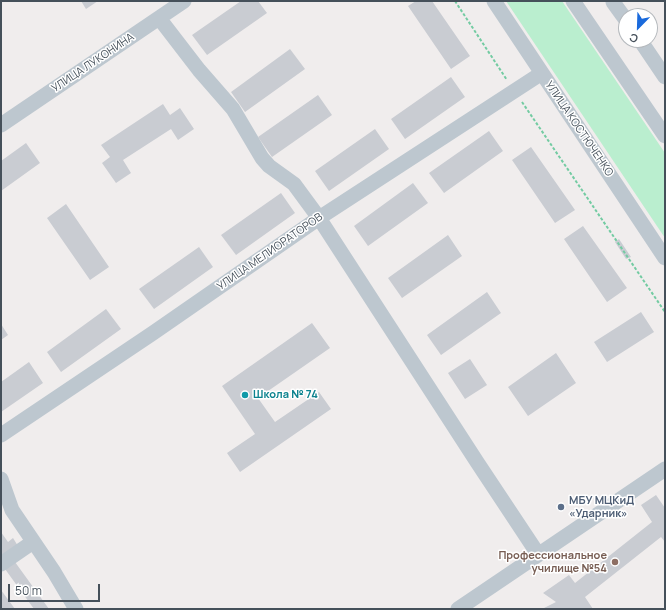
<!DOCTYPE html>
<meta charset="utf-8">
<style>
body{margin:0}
#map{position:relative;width:666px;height:610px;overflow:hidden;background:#f0eded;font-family:Manrope,sans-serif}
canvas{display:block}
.frame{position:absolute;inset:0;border:2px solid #45505a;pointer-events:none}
.north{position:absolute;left:618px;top:8px;width:40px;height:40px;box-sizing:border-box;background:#fff;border:1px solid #b5b9bd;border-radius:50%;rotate:203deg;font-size:11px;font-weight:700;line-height:16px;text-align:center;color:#45505a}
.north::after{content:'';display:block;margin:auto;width:14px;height:18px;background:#1a6adc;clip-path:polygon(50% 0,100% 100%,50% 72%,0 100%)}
.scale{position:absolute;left:8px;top:584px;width:92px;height:18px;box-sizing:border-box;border:2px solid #45505a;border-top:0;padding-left:5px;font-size:12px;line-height:14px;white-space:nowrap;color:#45505a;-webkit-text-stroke:3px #fff;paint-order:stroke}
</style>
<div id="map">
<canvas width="666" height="610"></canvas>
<div class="frame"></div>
<div class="north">С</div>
<div class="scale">50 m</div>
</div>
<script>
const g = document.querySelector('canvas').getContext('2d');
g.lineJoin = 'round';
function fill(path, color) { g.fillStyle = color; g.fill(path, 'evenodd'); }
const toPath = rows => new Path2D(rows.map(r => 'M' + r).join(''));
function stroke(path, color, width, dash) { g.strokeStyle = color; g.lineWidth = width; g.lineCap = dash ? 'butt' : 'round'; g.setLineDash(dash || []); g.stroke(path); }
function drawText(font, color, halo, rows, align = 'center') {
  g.font = font + ' Manrope,sans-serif'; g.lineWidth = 3; g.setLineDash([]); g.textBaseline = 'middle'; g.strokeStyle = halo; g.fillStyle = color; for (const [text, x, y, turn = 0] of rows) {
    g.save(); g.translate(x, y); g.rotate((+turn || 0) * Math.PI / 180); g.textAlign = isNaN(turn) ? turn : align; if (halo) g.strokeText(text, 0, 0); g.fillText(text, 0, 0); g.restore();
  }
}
fill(toPath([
 [506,1,562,1,665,153,665,238]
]), '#baeecf');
fill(toPath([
 [81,1,98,1,86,9],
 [241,1,258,1,267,13,207,55,192,35],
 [416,1,432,1,470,56,451,69,408,6],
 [290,49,305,69,245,112,231,92],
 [451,77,465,97,405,139,391,119],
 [318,95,332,115,272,157,258,137],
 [163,104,170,115,180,108,194,129,178,140,171,129,123,160,131,173,116,183,102,163,110,157,101,145],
 [375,129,389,149,329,191,315,171],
 [489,131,503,151,444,193,429,173],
 [26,143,40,163,1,191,1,161],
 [531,147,575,210,555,223,512,160],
 [413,183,428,203,368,246,354,226],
 [281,193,295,213,236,255,221,235],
 [66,204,109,267,90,280,47,218],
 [583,226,627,288,607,302,564,239],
 [448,235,462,256,402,298,388,278],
 [619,239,631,257,626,259,615,242],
 [199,247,213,267,154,309,139,289],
 [487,292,501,313,441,355,427,335],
 [106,309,121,329,61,372,47,352],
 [641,312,654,332,607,362,594,342],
 [312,323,330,348,258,398,275,422,319,392,331,409,240,472,227,453,255,434,222,386],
 [1,324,8,335,1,340],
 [556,353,576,383,528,416,508,387],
 [470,359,487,385,465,399,448,373],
 [29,362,43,383,1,412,1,382],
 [656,495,665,508,665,542,661,537,585,597,593,609,542,609,556,602,543,593,569,575,575,583,652,522,641,505],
 [1,532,8,542,13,538,18,546,1,558],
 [15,562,49,609,34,609,5,569],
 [1,590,15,609,1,609]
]), '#c9ccd2');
stroke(toPath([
 [455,1,507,80],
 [522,102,665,312]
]), '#73cba2', 2, [3, 2]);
stroke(toPath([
 [494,1,665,258],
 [573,1,665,136],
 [613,2,626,20],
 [159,18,199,70,233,109,262,158,269,166,294,184,319,218,477,462,538,554],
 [640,40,665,77],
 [1,125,184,1],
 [1,435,153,333,319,218,542,73],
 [1,479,12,510,54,572,76,609],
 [1,564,33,542],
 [458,609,665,469]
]), '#bdc7cf', 15);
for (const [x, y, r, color] of [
 [245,395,4,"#0f9aa8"],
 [561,507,4,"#5c6f8a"],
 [615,562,4,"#8d6e63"]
]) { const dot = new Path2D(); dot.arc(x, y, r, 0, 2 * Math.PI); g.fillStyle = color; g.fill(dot); stroke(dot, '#fff', 1.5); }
drawText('11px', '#45505a', '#fff', [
 ["УЛИЦА ЛУКОНИНА",93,63,-34],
 ["УЛИЦА КОСТЮЧЕНКО",579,129,56],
 ["УЛИЦА МЕЛИОРАТОРОВ",270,252,-35]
]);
drawText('bold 11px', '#0d838f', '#fff', [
 ["Школа № 74",253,395]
], 'left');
drawText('bold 11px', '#4e5e75', '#fff', [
 ["МБУ МЦКиД",569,501],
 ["«Ударник»",569,514]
], 'left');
drawText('bold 11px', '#785e54', '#fff', [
 ["Профессиональное",607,556],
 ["училище №54",607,569]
], 'right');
</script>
